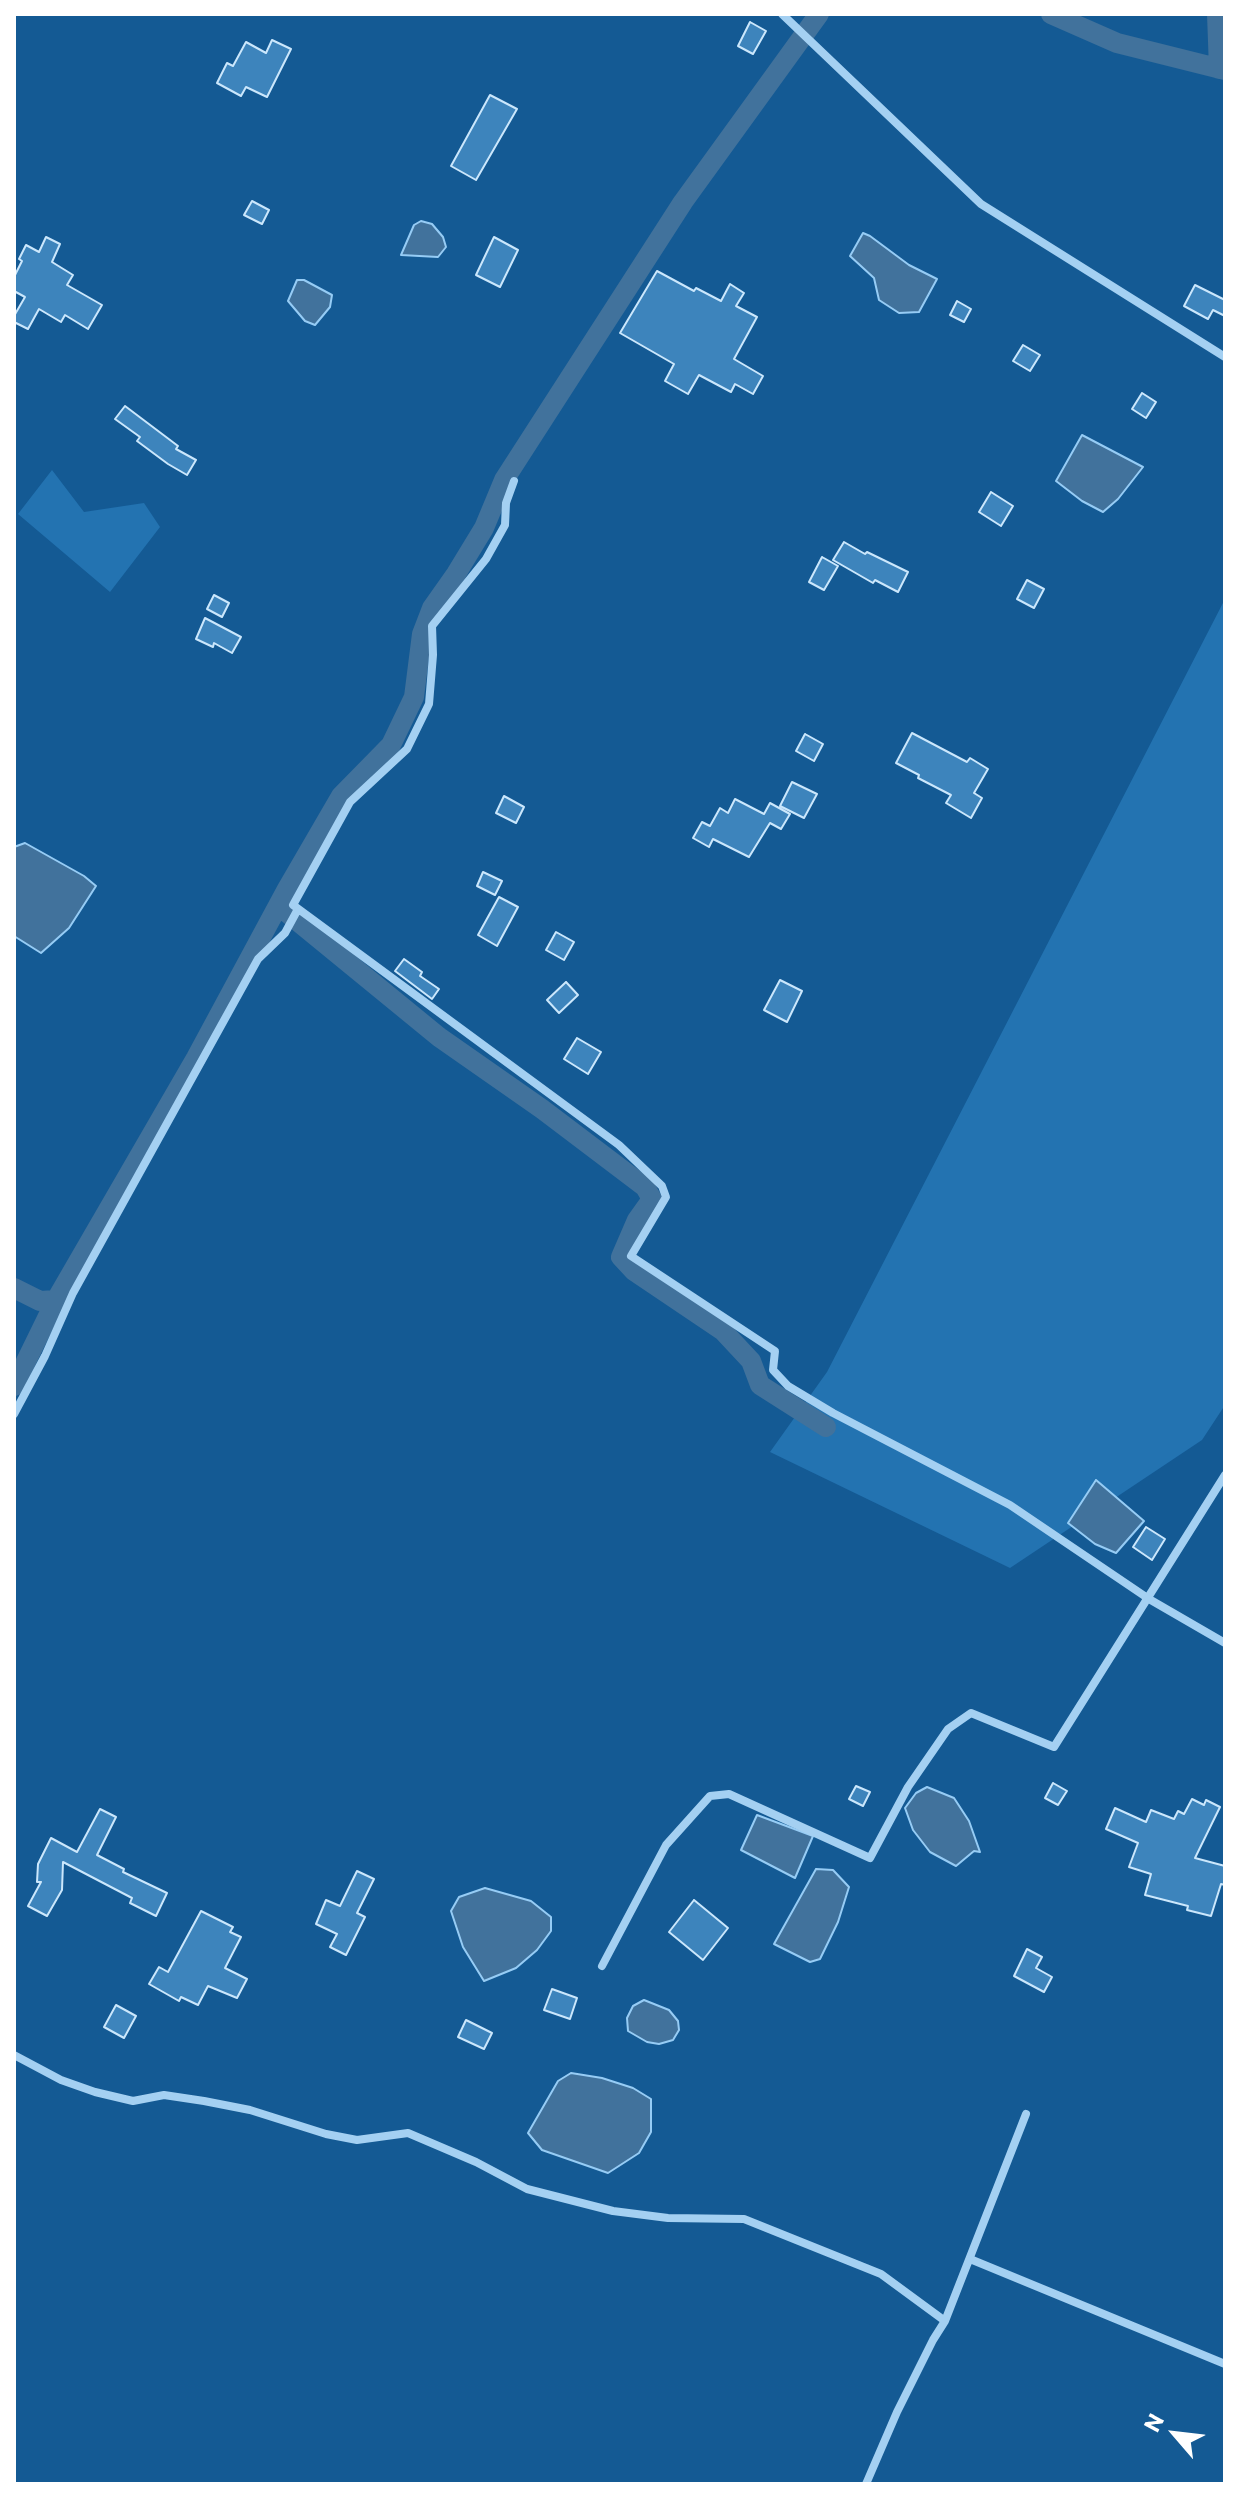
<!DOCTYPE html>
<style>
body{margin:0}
#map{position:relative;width:1239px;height:2498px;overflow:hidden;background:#145a94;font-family:Commissioner,sans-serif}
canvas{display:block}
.frame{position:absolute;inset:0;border:16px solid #fff;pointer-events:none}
.north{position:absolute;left:1135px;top:2394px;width:80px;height:80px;-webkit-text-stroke:6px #145a94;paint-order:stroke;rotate:298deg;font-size:22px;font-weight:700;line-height:32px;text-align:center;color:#fff}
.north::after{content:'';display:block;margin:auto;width:28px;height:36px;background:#fff;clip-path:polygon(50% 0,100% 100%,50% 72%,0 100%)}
</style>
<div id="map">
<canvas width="1239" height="2498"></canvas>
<div class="frame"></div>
<div class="north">N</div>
</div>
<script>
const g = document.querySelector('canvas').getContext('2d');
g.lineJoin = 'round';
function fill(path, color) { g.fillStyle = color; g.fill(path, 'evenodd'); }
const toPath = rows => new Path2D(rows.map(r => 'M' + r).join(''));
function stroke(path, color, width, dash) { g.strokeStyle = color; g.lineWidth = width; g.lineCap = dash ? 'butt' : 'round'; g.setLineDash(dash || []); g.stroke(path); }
fill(toPath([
 [52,470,84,512,144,503,160,527,110,592,18,514],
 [1225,599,1225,1405,1202,1440,1010,1568,770,1452,827,1372]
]), '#2373b1');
const water = toPath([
 [421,221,432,224,443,237,446,247,438,257,401,255,414,225,421,221],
 [863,233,870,236,909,265,937,279,919,312,899,313,879,300,874,278,850,256,863,233],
 [297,280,304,280,332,295,330,307,315,325,305,321,288,301,297,280],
 [1082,435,1143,467,1118,499,1103,512,1082,501,1056,481,1082,435],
 [25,843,84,876,96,886,69,928,41,953,14,936,14,847,25,843],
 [1096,1480,1144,1521,1116,1553,1095,1544,1068,1523,1096,1480],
 [927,1787,954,1798,969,1821,980,1852,974,1851,956,1866,930,1852,913,1830,905,1808,916,1793,927,1787],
 [757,1815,813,1836,795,1878,741,1850,757,1815],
 [816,1869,833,1870,849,1887,838,1922,820,1959,810,1962,774,1944,816,1869],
 [485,1888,531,1901,551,1917,551,1931,537,1950,516,1968,484,1981,463,1947,451,1911,459,1897,485,1888],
 [644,2000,669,2010,678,2021,679,2030,673,2040,659,2044,647,2042,628,2031,627,2018,633,2006,644,2000],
 [571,2073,602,2078,633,2088,651,2099,651,2132,639,2153,608,2173,542,2150,528,2133,558,2081,571,2073]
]);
fill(water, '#41729c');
stroke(water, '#96ccf5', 2);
stroke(toPath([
 [1051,14,1117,43,1225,70],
 [1217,14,1219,69],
 [279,906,439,1037,542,1109,645,1187,652,1199,637,1220,621,1257,634,1271,723,1331,751,1361,760,1385,826,1427],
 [14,1288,40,1301,56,1300,196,1058,287,889,341,796,391,745,414,697,422,634,432,608,456,574,484,528,504,480,683,202,819,14],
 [14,1386,56,1300]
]), '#41729c', 20);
const building = toPath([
 [750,22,766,31,753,54,738,46,750,22],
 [272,40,291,49,267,97,246,87,241,96,217,83,227,63,233,66,246,42,266,53,272,40],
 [490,95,517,109,476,180,451,166,490,95],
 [252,201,269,210,262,224,244,215,252,201],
 [46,237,60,244,52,262,73,275,67,285,102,305,88,329,65,315,61,322,39,309,28,329,14,322,14,316,25,297,14,291,14,277,22,261,19,259,26,245,39,252,46,237],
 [494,237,518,250,500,287,476,275,494,237],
 [657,271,694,291,696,288,721,301,730,284,744,293,736,306,757,317,734,359,763,376,753,394,735,384,731,392,699,375,688,394,665,381,674,364,620,333,657,271],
 [1195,285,1225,300,1225,316,1213,310,1208,319,1184,306,1195,285],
 [957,301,971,309,964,322,950,315,957,301],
 [1023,345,1040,355,1030,371,1013,361,1023,345],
 [1142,393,1156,402,1146,418,1132,409,1142,393],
 [125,406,178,446,176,449,196,460,187,475,168,464,137,441,140,437,115,419,125,406],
 [991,492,1013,506,1001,526,979,512,991,492],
 [844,542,865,554,867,552,908,572,898,592,875,580,873,583,833,560,844,542],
 [822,557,838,566,824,590,809,582,822,557],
 [1027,580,1044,589,1034,608,1017,599,1027,580],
 [214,595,229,603,222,617,207,609,214,595],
 [205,618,241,637,232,653,214,643,213,647,196,639,205,618],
 [912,733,967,762,970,758,988,769,974,793,982,798,971,818,946,803,951,795,918,778,919,775,896,763,912,733],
 [805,734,823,744,814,761,796,751,805,734],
 [792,782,817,794,804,818,780,806,792,782],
 [504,796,524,807,516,823,496,813,504,796],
 [735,799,764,814,770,803,790,814,781,829,770,823,749,857,713,839,709,847,693,838,702,822,710,826,720,808,728,813,735,799],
 [483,872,502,881,495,895,477,886,483,872],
 [499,897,518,907,497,946,478,935,499,897],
 [556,932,574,942,564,960,546,950,556,932],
 [404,959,422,972,420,976,439,989,432,999,395,971,404,959],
 [780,980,802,991,787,1022,764,1010,780,980],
 [566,982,578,995,559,1013,547,1000,566,982],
 [577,1038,601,1052,588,1074,564,1059,577,1038],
 [1146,1527,1165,1539,1152,1560,1133,1547,1146,1527],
 [1053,1783,1067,1791,1058,1805,1045,1798,1053,1783],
 [856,1786,870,1792,863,1806,849,1799,856,1786],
 [1192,1799,1204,1805,1206,1800,1220,1807,1195,1858,1225,1866,1225,1885,1221,1884,1211,1916,1187,1910,1188,1906,1145,1895,1151,1874,1129,1867,1138,1843,1106,1829,1115,1808,1146,1822,1151,1810,1174,1819,1178,1811,1184,1814,1192,1799],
 [100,1809,116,1817,97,1855,124,1869,123,1872,167,1893,156,1916,130,1903,132,1898,63,1862,62,1890,47,1916,28,1906,41,1882,37,1882,38,1864,51,1838,77,1852,100,1809],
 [357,1871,374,1879,357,1913,365,1917,346,1955,330,1947,337,1934,316,1924,326,1900,340,1906,357,1871],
 [694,1900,728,1928,703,1960,669,1932,694,1900],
 [201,1911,233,1927,230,1932,241,1937,225,1968,247,1979,237,1998,208,1986,198,2005,181,1997,179,2001,149,1984,159,1967,168,1972,201,1911],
 [1027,1949,1042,1957,1036,1968,1052,1977,1044,1992,1014,1976,1027,1949],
 [552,1989,577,1998,570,2019,544,2010,552,1989],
 [116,2005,136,2016,124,2038,104,2027,116,2005],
 [466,2020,492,2033,484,2049,458,2037,466,2020]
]);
fill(building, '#3d84bc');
stroke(building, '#cbe7fc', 2);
stroke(toPath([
 [782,14,981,204,1225,357],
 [514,481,506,503,505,525,486,559,432,626,433,655,429,704,407,749,350,802,293,905,619,1145,662,1186,666,1197,631,1256,775,1351,773,1370,788,1386,833,1413,1010,1505,1149,1599,1225,1643],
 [14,1414,45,1356,73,1293,258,959,285,933,298,909],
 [602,1966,666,1845,710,1796,729,1794,870,1858,908,1787,948,1729,971,1713,1054,1747,1225,1475],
 [14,2055,61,2080,95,2092,133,2101,164,2095,204,2101,250,2110,326,2134,357,2140,408,2133,476,2162,527,2189,613,2211,668,2218,744,2219,881,2274,945,2321],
 [970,2259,1225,2364],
 [866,2484,897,2412,933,2340,945,2321,1026,2114]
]), '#a4d0f2', 8);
</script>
